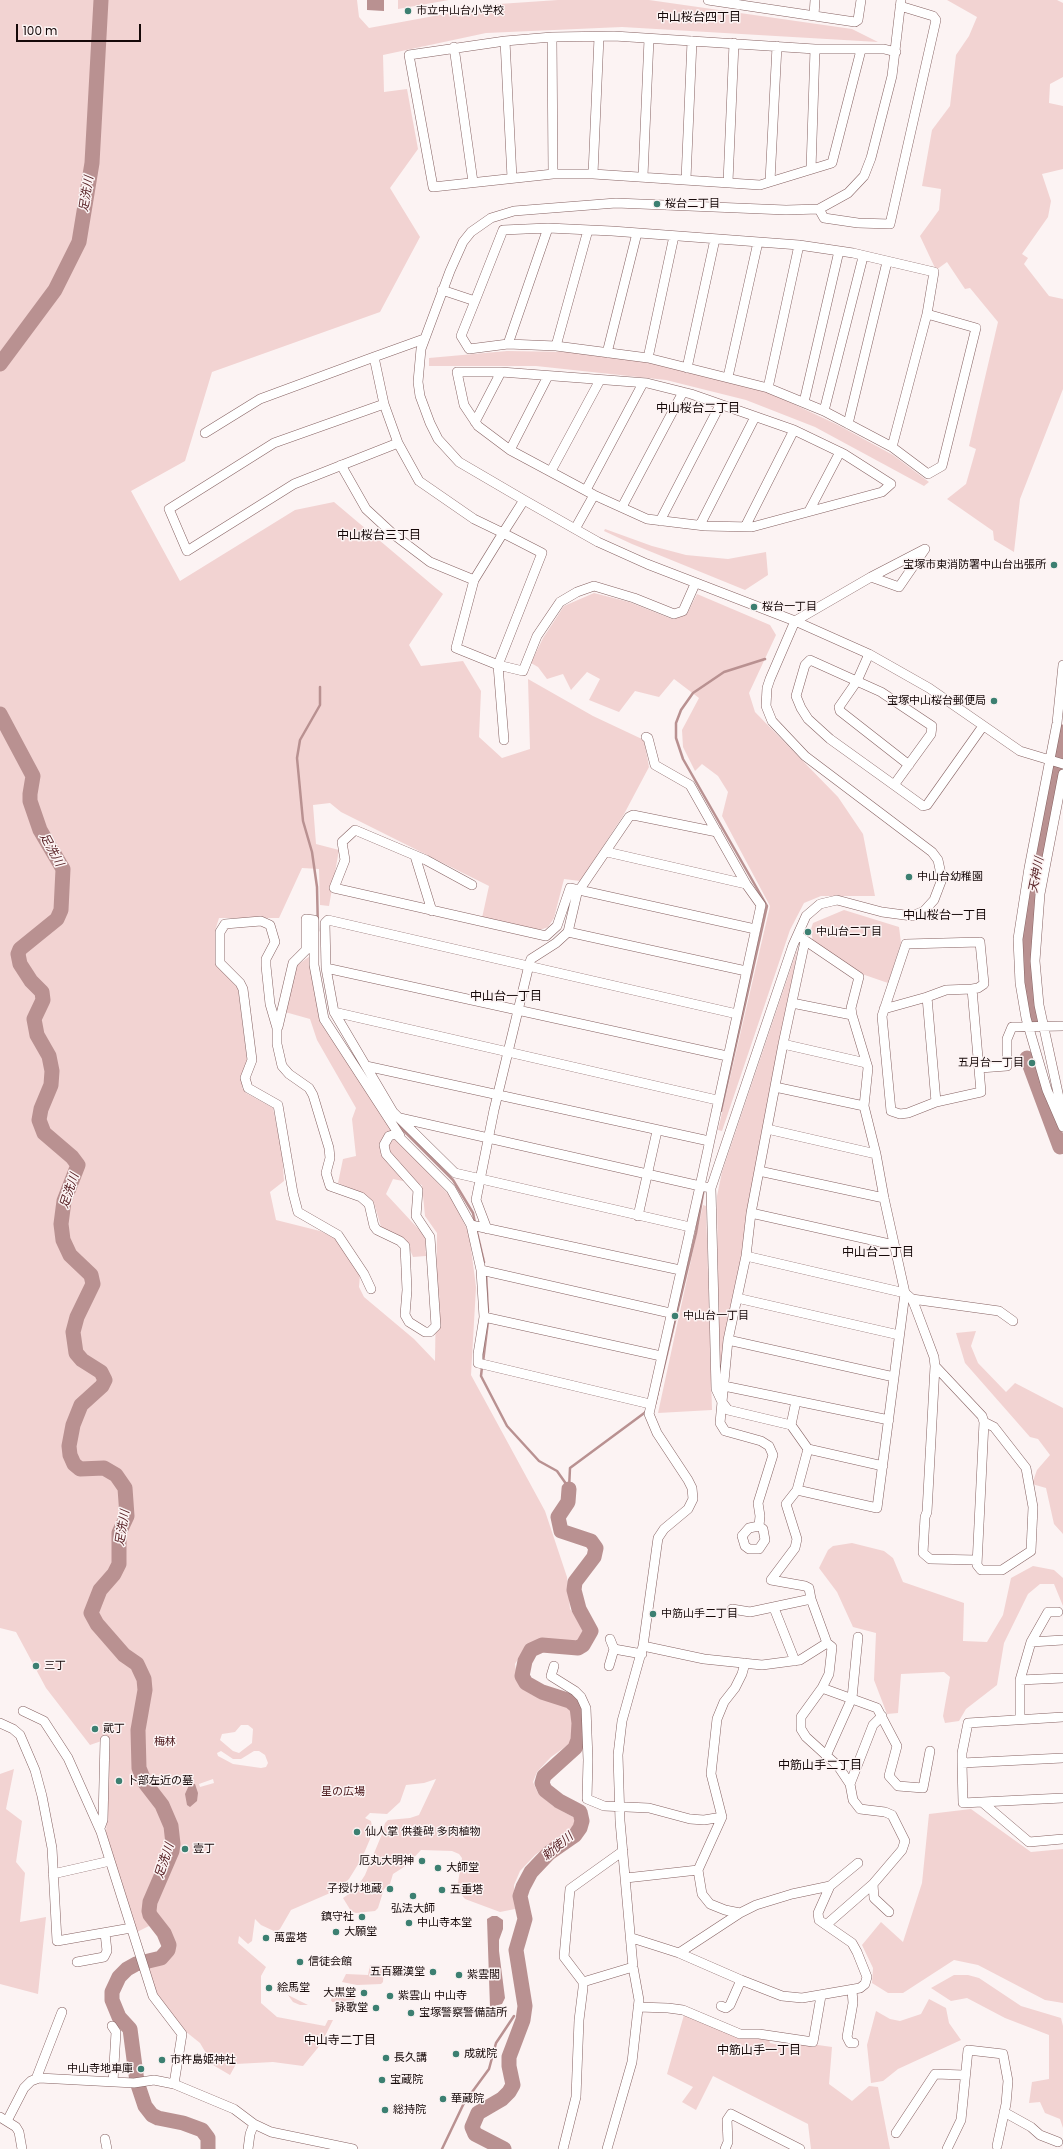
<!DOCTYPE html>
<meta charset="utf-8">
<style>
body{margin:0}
#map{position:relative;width:1063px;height:2149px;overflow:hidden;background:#fcf3f3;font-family:Poppins,sans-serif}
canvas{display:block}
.scale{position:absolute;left:16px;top:24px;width:125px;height:18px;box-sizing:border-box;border:2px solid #150808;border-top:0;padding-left:5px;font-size:12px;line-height:14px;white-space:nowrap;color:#150808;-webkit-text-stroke:3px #fcf3f3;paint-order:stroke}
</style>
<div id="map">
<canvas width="1063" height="2149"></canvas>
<div class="scale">100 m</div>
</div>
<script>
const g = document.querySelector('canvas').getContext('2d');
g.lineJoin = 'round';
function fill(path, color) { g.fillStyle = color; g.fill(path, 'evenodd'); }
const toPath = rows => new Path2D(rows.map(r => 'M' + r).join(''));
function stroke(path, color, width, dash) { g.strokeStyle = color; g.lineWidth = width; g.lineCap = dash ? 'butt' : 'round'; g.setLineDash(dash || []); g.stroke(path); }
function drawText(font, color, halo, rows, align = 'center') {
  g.font = font + ' Poppins,"Noto Sans JP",sans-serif'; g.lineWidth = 3; g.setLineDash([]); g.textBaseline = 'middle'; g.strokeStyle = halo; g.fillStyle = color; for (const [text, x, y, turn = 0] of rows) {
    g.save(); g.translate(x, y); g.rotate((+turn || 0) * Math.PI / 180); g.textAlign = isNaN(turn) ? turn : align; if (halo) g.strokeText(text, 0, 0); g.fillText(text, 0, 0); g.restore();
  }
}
fill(toPath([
 [0,0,357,0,359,17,369,28,499,4,558,0,649,0,852,29,878,42,622,27,486,33,383,55,384,92,407,89,418,149,390,188,420,237,380,312,212,372,185,461,131,491,180,581,295,510,334,502,443,594,409,645,421,666,463,661,481,691,479,737,502,758,530,749,528,679,593,716,644,740,649,767,623,816,580,881,564,879,554,918,548,927,543,929,536,930,482,918,489,886,341,812,330,803,313,805,316,844,339,850,329,906,320,905,319,869,302,868,279,918,219,918,215,931,215,963,238,988,247,1060,242,1088,246,1093,273,1108,282,1153,284,1181,270,1192,276,1220,320,1231,337,1239,360,1275,359,1287,364,1297,414,1339,435,1361,437,1233,425,1216,422,1185,393,1179,386,1194,425,1236,426,1256,413,1257,406,1240,381,1227,374,1203,366,1195,338,1183,343,1159,356,1156,352,1119,356,1108,317,1040,310,1019,285,1012,296,966,310,956,320,1022,403,1146,450,1196,469,1233,476,1287,471,1375,545,1511,567,1577,570,1609,583,1626,585,1634,579,1642,535,1641,526,1647,515,1664,518,1683,531,1694,566,1705,572,1713,574,1733,572,1742,551,1757,537,1772,533,1782,538,1793,553,1806,575,1818,576,1822,572,1827,535,1855,520,1871,514,1885,515,1909,500,1912,465,1899,457,1889,462,1858,459,1854,452,1851,421,1850,407,1865,393,1874,390,1884,384,1889,378,1908,375,1911,356,1913,351,1911,343,1898,356,1889,365,1875,382,1834,385,1823,388,1820,410,1818,419,1815,436,1779,424,1783,406,1785,400,1802,387,1814,370,1813,365,1818,371,1821,373,1832,362,1858,349,1879,337,1890,291,1910,280,1929,276,1932,261,1925,255,1919,252,1941,248,1944,239,1936,238,1943,266,1967,261,1976,261,2003,277,2017,325,2026,328,2020,333,2020,321,2044,303,2066,273,2062,236,2064,230,2075,213,2065,200,2043,180,2027,155,1995,146,1964,163,1959,172,1949,169,1937,152,1910,152,1905,163,1884,157,1883,150,1904,149,1926,137,1932,106,1833,110,1738,90,1745,46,1688,16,1632,0,1628],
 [241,1725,248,1725,253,1729,252,1743,239,1753,233,1751,220,1740,222,1734,235,1732],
 [221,1751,233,1759,241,1759,254,1751,259,1751,265,1755,268,1763,266,1767,261,1768,233,1764,218,1756,217,1753],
 [213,1779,214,1783,200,1787,199,1784],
 [398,0,449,0,398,9],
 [947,0,1057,0,1063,3,1063,77,1050,84,1049,103,1063,106,1063,169,1042,174,1051,201,1048,217,1022,254,1028,258,1024,264,1049,296,1063,299,1063,389,1020,499,1014,552,994,540,993,531,947,499,966,484,976,449,969,446,998,322,970,288,965,289,947,262,936,270,920,236,939,210,941,189,922,186,932,130,950,106,956,55,969,36,977,17],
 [507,351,572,352,663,364,768,392,838,425,893,455,929,482,924,486,815,427,746,400,666,380,536,366,429,366,429,358],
 [605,529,652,546,686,555,728,559,766,552,768,575,745,590,632,544,604,531],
 [594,593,629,602,672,619,687,614,697,594,770,625,776,635,749,693,755,712,838,797,863,834,875,896,821,896,804,903,790,930,722,1131,718,1130,770,906,722,816,728,792,718,776,702,764,695,771,683,747,682,730,699,698,674,679,659,697,635,691,619,712,589,700,600,679,587,672,571,690,563,674,547,679,538,667,531,663,543,638,564,606],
 [844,910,899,927,901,943,888,983,859,973,813,943,811,929,813,923],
 [798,947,722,1366,719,1360,717,1196,722,1172],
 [703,1205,706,1206,712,1410,658,1413],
 [976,1331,971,1346,978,1363,1006,1392,1015,1383,1063,1408,1063,1534,1054,1524,1046,1488,1032,1484,1037,1470,1050,1455,1038,1439,1030,1437,965,1363,956,1333],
 [852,1543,884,1551,893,1558,903,1582,964,1603,963,1641,987,1642,1003,1615,1011,1578,1033,1566,1054,1570,1063,1578,1063,1606,1054,1584,1040,1584,1028,1594,1004,1643,997,1685,966,1709,959,1721,945,1723,943,1716,950,1677,944,1672,901,1674,898,1713,887,1714,874,1680,876,1633,853,1627,837,1592,819,1568,828,1550,833,1546],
 [14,1769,6,1809,22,1821,16,1862,25,1873,20,1922,46,1917,38,1994,0,1984,0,1774],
 [971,1809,1031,1852,1063,1849,1063,2003,1045,2000,978,1965,954,1960,903,1993,888,1993,872,1983,873,1968,862,1945,881,1922,903,1942,922,1883,929,1814],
 [370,1965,384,1965,383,1982,381,1984,357,1985,342,1982,346,1974,368,1975],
 [954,1975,968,1975,979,1978,1021,2006,1061,2018,1063,2026,1063,2128,1060,2119,1045,2113,1040,2102,1029,2103,1032,2082,1049,2079,1049,2035,1005,2018,967,1998,951,2001,931,1988],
 [336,1987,355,1988,354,2002,332,2002,331,2000],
 [288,1995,308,2005,300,2005,293,2002],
 [929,1999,946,2008,949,2023,961,2040,898,2069,883,2081,871,2083,867,2045,876,2011,890,2019,900,2021,921,2014],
 [684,2015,768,2037,770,2043,793,2048,797,2042,832,2047,829,2084,852,2101,869,2086,878,2087,890,2149,811,2149,808,2124,713,2076,696,2110,682,2102,693,2087,667,2074]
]), '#f2d3d2');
fill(toPath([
 [367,0,384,0,384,11,367,10],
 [190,1783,195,1784,198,1793,197,1801,190,1807,187,1805,185,1794],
 [492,1916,497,1916,503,1920,503,1929,499,1940,499,1951,505,1998,502,2004,490,2007,487,1919]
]), '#b99191');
stroke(toPath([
 [318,931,317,887,312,852,303,821,297,758,300,740,320,705,320,687],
 [721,1111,767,906,683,759,676,738,676,723,681,710,693,693,724,672,765,659],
 [398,1125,453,1180,473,1213,475,1223],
 [476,1228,484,1262],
 [486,1273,488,1312],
 [483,1362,488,1321],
 [482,1367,481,1376,507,1426,539,1461,557,1471,569,1488],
 [655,1404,696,1233,704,1188],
 [569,1489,570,1468,647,1411],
 [442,2149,464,2103,489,2069,496,2043,514,2016]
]), '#b99191', 2.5);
stroke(toPath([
 [0,364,55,290,79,242,92,163,101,0],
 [0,714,33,776,30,794,30,801,40,830,63,869,61,910,57,919,20,949,18,954,20,964,31,981,42,992,43,1000,34,1019,37,1035,49,1056,52,1071,51,1085,41,1109,39,1120,44,1133,72,1157,78,1165,64,1201,61,1224,63,1240,70,1255,91,1275,93,1284,77,1317,73,1332,76,1353,82,1360,101,1372,105,1380,102,1386,81,1405,73,1425,69,1446,70,1455,74,1464,80,1469,104,1468,116,1475,125,1488,127,1516,119,1533,119,1564,114,1574,100,1590,91,1613,97,1624,124,1655,137,1664,144,1679,145,1690,138,1730,139,1768,145,1783,162,1805,171,1826,173,1844,172,1851,150,1902,149,1911,150,1915,164,1933,169,1945,168,1950,161,1958,136,1964,127,1969,119,1977,112,1992,112,2000,119,2017,130,2029,137,2082,145,2106,152,2115,158,2118,183,2123,202,2130,208,2138,208,2149],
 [1033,1019,1027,964,1029,913,1063,732],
 [1027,1058,1060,1147],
 [504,2149,475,2134,472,2127,478,2113,502,2099,509,2092,513,2085,509,2066,509,2057,523,2020,525,2006,516,1950,525,1919,520,1896,523,1887,531,1872,549,1853,575,1835,580,1828,582,1821,580,1812,559,1801,545,1790,542,1783,544,1776,575,1748,578,1740,579,1723,577,1707,570,1701,542,1692,526,1683,522,1676,525,1661,531,1650,542,1645,578,1648,583,1645,591,1631,579,1609,574,1590,575,1582,594,1557,596,1548,591,1541,561,1531,558,1517,568,1502,569,1489]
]), '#b99191', 15);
const minor = toPath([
 [708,0,855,22,858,20,861,0],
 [901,0,892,76,871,158,864,176,848,193,819,209,786,210,616,203,514,211,491,218,471,232,463,242,450,271,421,349,418,382,420,396,430,423,438,439,459,462,524,500,598,542,647,564,795,621,869,654,929,688,1020,751,1063,764],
 [814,16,815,0],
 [552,37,553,174],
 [505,41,512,178],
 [454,47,473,182],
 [861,50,832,163,760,185,593,174,553,174,433,187,409,55,505,41,552,37,614,36,815,49,884,49,896,52],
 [811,169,815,49],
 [593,174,599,37],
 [643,176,649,39],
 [686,179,692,41],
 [770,181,777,46],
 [728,182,734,43],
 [819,209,824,218,858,223,890,224,936,20,933,16,900,6],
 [442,290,475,301,461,336,469,349,508,344,556,346,648,358,768,388,824,411,892,447,928,474,942,466,976,328,927,314,934,272,853,253,799,245,612,231,548,228,503,230,475,301],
 [424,339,374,357,384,404,274,443,169,509,187,551,294,484,398,443,419,481,474,519,503,533,542,553,498,665,456,648,474,580,503,533,524,500],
 [508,344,548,228],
 [556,346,588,230],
 [607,353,637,233],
 [648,358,674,236],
 [687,368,715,239],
 [457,372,501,372,647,383,691,394,794,430,844,454,891,484,882,492,752,527,705,526,647,519,594,495,510,450,478,426,464,405,457,372],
 [728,377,758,242],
 [768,388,799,245],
 [804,402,839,251],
 [384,404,398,443],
 [824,411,863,257],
 [475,422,501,372],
 [848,424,887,262],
 [205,433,260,399,374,357],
 [892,447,927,314],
 [510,450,548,376],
 [341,465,366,509,393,534,430,562,474,580],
 [551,471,600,380],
 [586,490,643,383],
 [622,507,683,392],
 [809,511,840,452],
 [660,521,720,405],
 [700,525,755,417],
 [745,527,794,430],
 [575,529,594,495],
 [869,654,857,681,839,707,840,711,909,765],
 [1063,665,1057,723,1029,868,1018,939,1020,983,1026,1018,1047,1090,1063,1127],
 [504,740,498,665,523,671,537,636,560,602,577,592,594,586,634,598,674,614,683,611,695,584],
 [1063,774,1040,894,1035,961,1039,1005,1063,1116],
 [894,785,931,734,932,726,881,692,810,660,805,665,796,696,801,708,808,719,830,739,894,785,923,806,927,805,983,726],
 [607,852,746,884],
 [415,856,432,911],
 [472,885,426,860,355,830,342,842,345,860,334,888,546,936,557,926,570,888,755,929],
 [580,889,629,817,633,815,717,832],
 [568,932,746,971],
 [800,937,859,977,851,1008,852,1015],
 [980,942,984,984,978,988,972,989,981,1092,936,1102,908,1113,900,1114,891,1111,882,1016,906,944,980,942],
 [326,968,727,1056],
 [792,1003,852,1015,868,1068,864,1106,876,1154,884,1198,905,1293,912,1299,916,1309,934,1357,935,1366,982,1416,984,1422,994,1427,1026,1468,1033,1507,1031,1551,1002,1570,981,1570,977,1565,984,1422],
 [884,1009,927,997],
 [334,1012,717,1100],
 [278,1027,293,963,306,950,306,919,314,920,314,965,324,1019,400,1136],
 [783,1044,866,1063],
 [366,1066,709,1141],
 [980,1068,1007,1066,1007,1039,1012,1027,1063,1026],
 [775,1087,864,1106],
 [936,1102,927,997,946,990,972,989],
 [400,1118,700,1186,761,905,746,884,690,785,655,765,648,738,646,737],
 [767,1129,876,1154],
 [759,1171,884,1198],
 [711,1188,716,1389,722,1402,720,1423,725,1431,761,1441,769,1446,773,1455,758,1503,760,1516,759,1526,763,1529,765,1540,759,1549,749,1549,745,1546,742,1536,749,1528,759,1526],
 [751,1213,894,1245],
 [638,1216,657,1131],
 [471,1225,680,1270],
 [690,1227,455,1173,393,1112,334,1012,326,968,325,923,328,920,737,1014],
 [487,1229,476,1200,494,1110,529,965,531,959,556,943,568,932,578,889],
 [746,1256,905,1293,877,1508,797,1490,808,1449,791,1425,796,1401],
 [481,1270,670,1313],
 [371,1289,364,1274,338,1235,298,1212,293,1193,278,1105,248,1088,245,1078,252,1060,243,989,240,983,220,963,220,932,225,924,261,921,270,925,275,942,266,959,266,966,270,1004,277,1028,277,1044,282,1066,289,1074,309,1088,313,1095,329,1148,330,1158,326,1173,330,1186,361,1197,369,1204,374,1226,377,1230,400,1241,405,1246,407,1290,405,1315,409,1322,425,1332,430,1332,436,1326,430,1237,416,1216,418,1190,386,1154,384,1145,389,1136,396,1134,451,1189,471,1225,481,1270,484,1317,478,1354,478,1363,650,1404],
 [737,1298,899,1335],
 [912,1299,999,1311,1013,1321],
 [484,1317,661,1356],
 [728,1340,894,1377],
 [935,1366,927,1512,925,1517,923,1553,930,1559,977,1560],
 [724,1386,889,1420],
 [791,1425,728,1410,722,1402,728,1340,746,1256,751,1213,783,1044,805,941],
 [808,1449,883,1466],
 [797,1490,786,1504,797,1539,795,1548,771,1580,805,1586,809,1588,811,1599,827,1643,832,1647,829,1674,822,1688],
 [774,1608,795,1661],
 [732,1609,750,1612,811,1599],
 [1031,1642,1063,1640],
 [643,1646,704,1659,762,1665,800,1660,827,1643],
 [614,1649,642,1654],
 [554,1666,551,1676,575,1691,581,1697,586,1708,588,1760,587,1799,604,1806,649,1808,690,1819,704,1820,722,1817],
 [609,1666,614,1649,610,1639],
 [1020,1680,1063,1678],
 [23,1711,44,1721,68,1758,101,1832,153,1996,182,2034,174,2084],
 [1020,1719,1020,1680,1031,1642,1048,1612,1058,1612],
 [0,1723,13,1729,20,1735,35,1770,42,1796,52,1848,57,1941,131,1928],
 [826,1756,852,1698,858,1637],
 [1063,1758,962,1763,963,1803,982,1802,1029,1842,1063,1839],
 [962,1763,962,1753,968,1723,1063,1717],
 [850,1784,873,1725,882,1716],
 [982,1802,1063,1798],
 [100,1828,103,1820,105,1740],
 [698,1870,702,1894,710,1904,725,1910,740,1913],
 [53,1874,110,1861],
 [626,1878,698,1870,722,1817,711,1774,717,1719,724,1702,735,1688,742,1674,745,1663],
 [873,1884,874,1898,889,1912],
 [830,1886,858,1863],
 [632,1938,679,1953,741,1980,782,1996,802,1998,860,1988,865,1984,867,1977,857,1952,852,1943,826,1925],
 [679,1953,740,1913,756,1905,792,1894,830,1886,818,1913,819,1920,826,1925,873,1884,902,1850,905,1841,892,1815,885,1812,860,1809,853,1800,850,1784,838,1766,806,1737,801,1729,801,1717,822,1688,877,1708,897,1746,889,1776,898,1786,923,1788,930,1751],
 [77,1962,104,1957,107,1951,105,1933],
 [583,1982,633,1967],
 [852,1990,853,2003,847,2037,850,2043,854,2043],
 [721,2006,726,2008,730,2005,741,1980],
 [638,2007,668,2008,683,2010,740,2034,759,2034,813,2042,821,1996],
 [112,2026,116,2032,113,2082],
 [36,2079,62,2012],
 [1004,2112,1031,2127,1040,2135,1058,2142],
 [0,2117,16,2127,19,2132,22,2149],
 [7,2121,24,2088,31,2081,39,2078,134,2083,154,2080,174,2084,234,2109,254,2124,250,2134,248,2149],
 [254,2124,271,2132,353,2149],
 [896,2133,935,2074,964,2075],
 [105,2139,107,2149],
 [563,2149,576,2097,579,2020,583,1988,583,1982,564,1957,570,1889,623,1851],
 [607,2149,632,2062,639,2000,633,1967,620,1821,618,1755,622,1721,643,1646,658,1538,664,1529,688,1509,693,1499,692,1488,688,1480,657,1433,649,1414,700,1186,711,1188,793,945,806,916,820,904,837,900,882,912,912,916,924,911,934,900,942,879,938,860,932,852,805,756,772,721,766,706,767,688,770,679,795,621,871,577,925,549,899,587,871,577],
 [725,2149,728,2142,727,2120,731,2114,800,2149],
 [947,2149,961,2120,968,2050,1003,2054,1008,2081,1006,2104,997,2146]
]);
stroke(minor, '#866262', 10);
stroke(minor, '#fff', 9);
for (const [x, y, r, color] of [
 [408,11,4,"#3c7f71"],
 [657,204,4,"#3c7f71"],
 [1054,565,4,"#3c7f71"],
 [754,607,4,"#3c7f71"],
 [994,701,4,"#3c7f71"],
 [909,877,4,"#3c7f71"],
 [808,932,4,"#3c7f71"],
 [1032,1063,4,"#3c7f71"],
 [675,1316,4,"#3c7f71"],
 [653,1614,4,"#3c7f71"],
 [36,1666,4,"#3c7f71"],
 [95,1729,4,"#3c7f71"],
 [119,1781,4,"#3c7f71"],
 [357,1832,4,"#3c7f71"],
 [185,1849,4,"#3c7f71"],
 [422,1861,4,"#3c7f71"],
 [438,1868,4,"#3c7f71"],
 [390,1889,4,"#3c7f71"],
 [442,1890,4,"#3c7f71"],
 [413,1896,4,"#3c7f71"],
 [362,1917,4,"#3c7f71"],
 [409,1923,4,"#3c7f71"],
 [336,1932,4,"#3c7f71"],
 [266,1938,4,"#3c7f71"],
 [300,1962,4,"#3c7f71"],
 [433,1972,4,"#3c7f71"],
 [459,1975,4,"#3c7f71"],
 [269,1988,4,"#3c7f71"],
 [364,1993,4,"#3c7f71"],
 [390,1996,4,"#3c7f71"],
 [376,2008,4,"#3c7f71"],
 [411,2013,4,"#3c7f71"],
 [456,2054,4,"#3c7f71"],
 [386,2058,4,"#3c7f71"],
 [162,2060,4,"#3c7f71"],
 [141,2069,4,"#3c7f71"],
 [382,2080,4,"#3c7f71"],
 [443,2099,4,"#3c7f71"],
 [385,2110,4,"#3c7f71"]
]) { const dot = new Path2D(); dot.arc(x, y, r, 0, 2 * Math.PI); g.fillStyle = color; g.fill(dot); stroke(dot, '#fcf3f3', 1.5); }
drawText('11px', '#150808', '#fcf3f3', [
 ["市立中山台小学校",416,11],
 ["桜台二丁目",665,204],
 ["宝塚市東消防署中山台出張所",1046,565,"right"],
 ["桜台一丁目",762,607],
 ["宝塚中山桜台郵便局",986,701,"right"],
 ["中山台幼稚園",917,877],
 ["中山台二丁目",816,932],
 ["五月台一丁目",1024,1063,"right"],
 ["中山台一丁目",683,1316],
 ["中筋山手二丁目",661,1614],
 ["三丁",44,1666],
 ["貮丁",103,1729],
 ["卜部左近の墓",127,1781],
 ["仙人掌 供養碑 多肉植物",365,1832],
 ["壹丁",193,1849],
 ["厄丸大明神",414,1861,"right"],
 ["大師堂",446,1868],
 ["子授け地蔵",382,1889,"right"],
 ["五重塔",450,1890],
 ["弘法大師",413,1909,"center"],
 ["鎮守社",354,1917,"right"],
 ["中山寺本堂",417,1923],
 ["大願堂",344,1932],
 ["萬霊塔",274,1938],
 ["信徒会館",308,1962],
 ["五百羅漢堂",425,1972,"right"],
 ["紫雲閣",467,1975],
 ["絵馬堂",277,1988],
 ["大黒堂",356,1993,"right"],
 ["紫雲山 中山寺",398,1996],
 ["詠歌堂",368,2008,"right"],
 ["宝塚警察警備詰所",419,2013],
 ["成就院",464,2054],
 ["長久講",394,2058],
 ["市杵島姫神社",170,2060],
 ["中山寺地車庫",133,2069,"right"],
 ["宝蔵院",390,2080],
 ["華蔵院",451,2099],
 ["総持院",393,2110]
], 'left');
drawText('11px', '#481519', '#fcf3f3', [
 ["梅林",165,1742],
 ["星の広場",343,1792]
]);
drawText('12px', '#150808', '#fcf3f3', [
 ["中山桜台四丁目",699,18],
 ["中山桜台二丁目",698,409],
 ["中山桜台三丁目",379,536],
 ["中山桜台一丁目",945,916],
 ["中山台一丁目",506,997],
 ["中山台二丁目",878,1253],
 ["中筋山手二丁目",820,1766],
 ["中山寺二丁目",340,2041],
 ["中筋山手一丁目",759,2051]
]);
drawText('italic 12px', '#582226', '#fcf3f3', [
 ["足洗川",87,194,-81],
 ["足洗川",51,850,61],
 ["天神川",1037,875,-79],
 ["足洗川",70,1191,-72],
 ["足洗川",123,1528,-81],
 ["勅使川",558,1847,-40],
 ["足洗川",165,1861,-72]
]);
</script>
